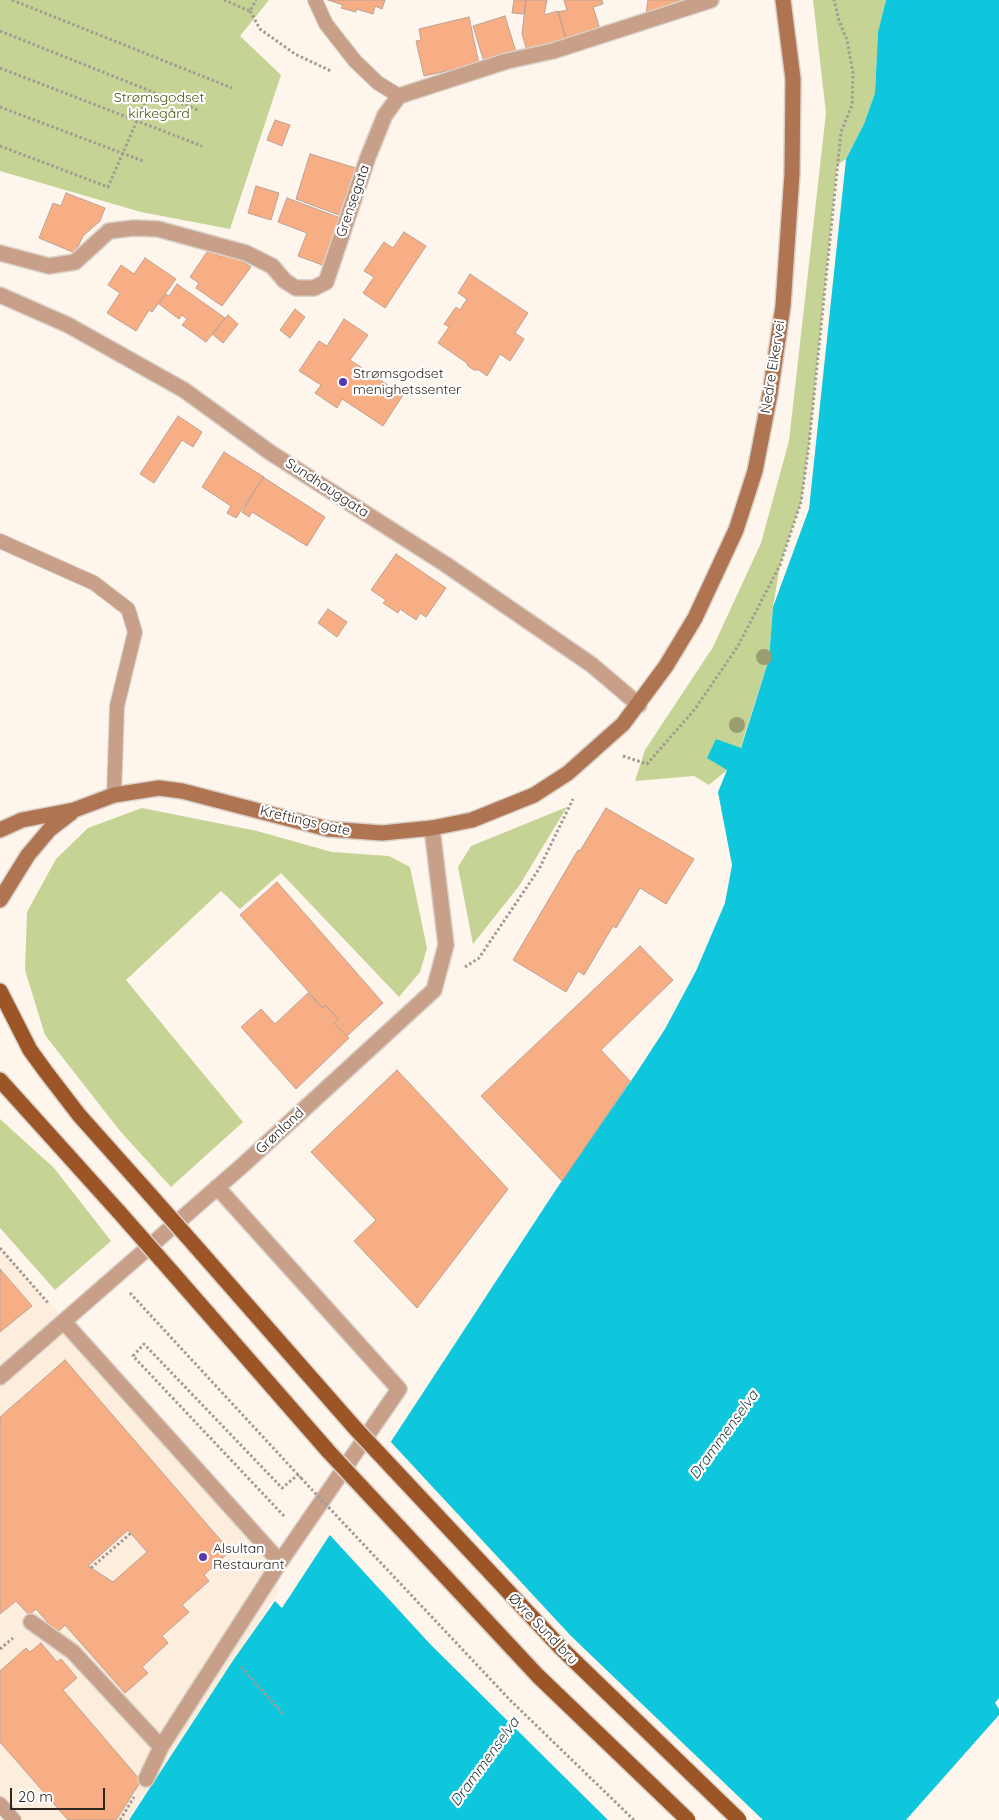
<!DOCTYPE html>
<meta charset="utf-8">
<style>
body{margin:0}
#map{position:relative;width:999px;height:1820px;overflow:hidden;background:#fef5ed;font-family:Quicksand,sans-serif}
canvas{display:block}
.scale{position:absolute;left:10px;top:1788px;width:95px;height:22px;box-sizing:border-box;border:2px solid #2e261f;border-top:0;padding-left:6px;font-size:15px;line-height:18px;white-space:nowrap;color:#2e261f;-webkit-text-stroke:4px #fff;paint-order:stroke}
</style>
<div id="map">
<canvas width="999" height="1820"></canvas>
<div class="scale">20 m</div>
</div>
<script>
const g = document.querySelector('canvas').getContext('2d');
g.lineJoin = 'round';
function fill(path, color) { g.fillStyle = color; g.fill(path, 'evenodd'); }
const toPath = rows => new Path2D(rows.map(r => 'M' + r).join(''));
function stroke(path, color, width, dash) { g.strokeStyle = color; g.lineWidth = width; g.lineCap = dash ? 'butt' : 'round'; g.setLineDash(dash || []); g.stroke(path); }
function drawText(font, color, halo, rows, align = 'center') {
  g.font = font + ' Quicksand,sans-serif'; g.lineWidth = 4.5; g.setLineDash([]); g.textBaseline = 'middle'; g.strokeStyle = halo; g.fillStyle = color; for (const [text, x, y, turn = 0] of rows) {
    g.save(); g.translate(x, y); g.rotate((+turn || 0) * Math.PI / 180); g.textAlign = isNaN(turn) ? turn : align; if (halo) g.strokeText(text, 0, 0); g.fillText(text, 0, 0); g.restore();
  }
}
fill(toPath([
 [0,1248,280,1562,277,1594,127,1820,0,1820]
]), '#fdeddd');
fill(toPath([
 [0,0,269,0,240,36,281,75,230,229,141,212,0,171],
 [813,0,886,0,878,32,875,93,864,124,846,159,837,165,809,444,801,502,780,565,773,607,769,659,740,749,716,739,727,770,709,785,694,776,635,781,645,750,713,647,761,543,789,441,826,113],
 [567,807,519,886,473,944,458,867,471,846],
 [142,808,257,831,332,852,389,856,410,867,427,948,420,972,399,997,281,873,240,909,221,891,126,980,243,1122,171,1187,120,1131,45,1035,25,970,27,912,56,859,88,828],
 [0,1119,54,1168,111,1241,55,1290,0,1228]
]), '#c5d495');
fill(toPath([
 [886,0,999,0,999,1698,995,1703,999,1709,999,1715,906,1820,129,1820,234,1659,275,1601,282,1608,557,1188,635,1075,665,1029,696,971,725,903,732,865,718,792,727,770,707,758,716,739,741,748,769,659,773,607,809,509,846,159,864,124,875,93,878,32]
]), '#0fc7dd');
fill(toPath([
 [389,1440,571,1636,763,1820,608,1820,431,1645,328,1533]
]), '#fef5ed');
const building = toPath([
 [328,0,385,0,382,9,375,6,373,14,356,9,356,12,341,8,343,5,328,0],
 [514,0,526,0,524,14,512,13,514,0],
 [526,0,547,0,544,15,558,11,566,39,527,51,522,34,526,0],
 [564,0,602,0,603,4,593,7,600,29,566,39,558,12,567,10,564,0],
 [648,0,684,0,646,14,648,0],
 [505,16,516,52,484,62,473,26,505,16],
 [469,17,479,64,424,76,416,41,421,40,419,29,469,17],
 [275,120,290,125,282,146,267,140,275,120],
 [310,154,359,169,344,217,296,199,310,154],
 [256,186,279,193,271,220,248,213,256,186],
 [66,193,105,208,100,221,83,236,75,253,39,238,53,203,61,206,66,193],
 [287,198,343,219,325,266,298,256,307,233,278,222,287,198],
 [404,232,426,246,385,308,363,293,374,277,364,271,384,242,393,248,404,232],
 [209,249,221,257,226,250,251,267,222,306,196,288,199,283,190,277,209,249],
 [145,258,176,279,152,312,149,310,136,331,107,313,120,293,108,285,121,265,134,274,145,258],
 [470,274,528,313,515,333,524,339,510,361,500,354,487,376,479,370,474,370,468,366,467,363,438,343,449,327,444,324,456,307,460,310,467,299,458,293,470,274],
 [177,284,225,318,206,342,182,325,187,319,182,315,179,319,159,304,166,294,169,296,177,284],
 [295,309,305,317,290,338,280,330,295,309],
 [228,315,238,324,223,343,212,334,228,315],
 [344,319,368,335,350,360,403,395,383,426,342,399,337,408,315,393,321,385,299,371,319,341,327,346,344,319],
 [178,416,202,432,193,447,182,440,154,483,140,474,178,416],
 [224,452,264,477,236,518,227,513,231,506,202,487,224,452],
 [263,477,325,517,307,546,252,512,249,517,242,512,263,477],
 [396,554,446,588,426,617,420,613,416,620,400,609,398,613,383,603,386,600,371,590,396,554],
 [328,609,347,622,337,637,318,623,328,609],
 [606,808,694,859,666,904,640,888,616,928,613,926,584,975,578,971,566,992,513,960,578,850,580,851,606,808],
 [277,882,383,1003,347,1036,334,1023,338,1019,325,1005,323,1008,240,915,277,882],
 [640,946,673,980,601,1050,630,1081,562,1181,481,1096,640,946],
 [308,993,323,1008,325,1005,338,1019,334,1023,349,1038,296,1089,241,1027,261,1009,275,1024,308,993],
 [397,1070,508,1189,417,1308,354,1241,376,1220,311,1152,397,1070],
 [0,1269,32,1306,0,1332,0,1269],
 [65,1360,230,1551,204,1575,209,1581,182,1605,189,1612,162,1636,168,1643,142,1667,148,1673,125,1693,65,1625,57,1633,36,1609,29,1615,16,1601,0,1614,0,1417,65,1360],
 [128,1530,147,1552,113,1582,88,1566,128,1530],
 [41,1643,57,1662,61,1659,77,1678,63,1690,141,1781,116,1820,68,1820,0,1742,0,1671,26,1648,30,1652,41,1643]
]);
fill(building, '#f8ae85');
stroke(building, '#bca294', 1);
const lane = toPath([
 [315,0,326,24,355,61,378,83,399,96],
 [0,541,94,583,128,609,135,632,117,706,114,795],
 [0,1804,14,1820]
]);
const street = toPath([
 [0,253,49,266,75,262,109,231,134,228,158,229,246,253,272,266,285,281,296,288,314,288,326,282,368,157,385,115,399,96,507,61,553,51,711,0],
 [0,295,68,325,184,390,271,453,445,564,592,665,639,705],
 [64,1322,280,1562],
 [0,1377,243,1165,434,990,446,945,432,828],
 [31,1622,73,1652,161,1747],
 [146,1779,161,1747,280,1562,399,1389,217,1187]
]);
const secondary = toPath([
 [0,830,22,820,74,810,114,795,159,788,182,791,328,829,382,833,432,828,472,820,534,795,568,773,623,724,666,666,695,618,736,530,755,471,770,394,783,306,792,174,793,79,783,0],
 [0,900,28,855,50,829,71,813]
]);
const primary = toPath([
 [0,991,30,1050,46,1072,79,1115,145,1189],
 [0,1080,119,1212],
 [198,1249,355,1428],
 [171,1271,329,1452]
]);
stroke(lane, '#d9d0c8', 16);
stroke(street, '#d9d0c8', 18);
stroke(secondary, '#d9d0c8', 18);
stroke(primary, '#d9d0c8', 18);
stroke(toPath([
 [12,0,232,88],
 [224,0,250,11,256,0],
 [250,11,260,29,295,54,331,71],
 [0,31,198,110],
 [0,68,202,146],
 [0,107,143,161],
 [0,146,108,187,150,91],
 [623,756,647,764,695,709,738,646,780,565,801,502,809,444,841,132,852,105,853,73,847,40,839,21,834,0],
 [465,967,479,958,539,869,573,799],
 [0,1248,49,1304],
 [130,1293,301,1478],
 [284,1516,133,1356,144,1344,282,1488,299,1474],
 [91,1568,131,1533],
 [0,1649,13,1638],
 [241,1667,283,1714],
 [120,1820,134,1797]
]), '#a39a93', 3, [2.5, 2.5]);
stroke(lane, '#c8a089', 14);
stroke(street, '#c8a089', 15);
stroke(secondary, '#af7452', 15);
stroke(primary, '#9b5527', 15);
const primaryBridge = toPath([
 [145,1189,198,1249],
 [119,1212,171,1271],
 [355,1428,561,1648,739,1820],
 [329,1452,538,1676,688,1820]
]);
stroke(primaryBridge, '#d9d0c8', 18, []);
stroke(toPath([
 [301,1478,510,1700,634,1820]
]), '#a39a93', 3, [2.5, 2.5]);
stroke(primaryBridge, '#9b5527', 15);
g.fillStyle = '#9b9e71';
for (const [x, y] of [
 [764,657],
 [737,725]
]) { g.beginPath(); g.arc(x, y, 8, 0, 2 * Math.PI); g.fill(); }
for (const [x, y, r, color] of [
 [343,382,5,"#5838b0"],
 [203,1557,5,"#5838b0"]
]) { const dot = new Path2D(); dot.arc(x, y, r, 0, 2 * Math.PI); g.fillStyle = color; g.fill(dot); stroke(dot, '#fff', 2); }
drawText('14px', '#4a570b', '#fff', [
 ["Strømsgodset",159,98],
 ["kirkegård",159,114]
]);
drawText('14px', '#2e261f', '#fff', [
 ["Grensegata",353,201,-71],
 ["Nedre Eikervei",773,367,-81],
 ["Sundhauggata",327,488,33],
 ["Kreftings gate",305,821,13],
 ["Grønland",280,1131,-43],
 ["Øvre Sund bru",543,1629,46]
]);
drawText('14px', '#2e261f', '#fff', [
 ["Strømsgodset",353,374],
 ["menighetssenter",353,390],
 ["Alsultan",213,1549],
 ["Restaurant",213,1565]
], 'left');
drawText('italic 15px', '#1f383c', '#fff', [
 ["Drammenselva",724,1435,-54],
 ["Drammenselva",485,1762,-54]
]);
</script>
